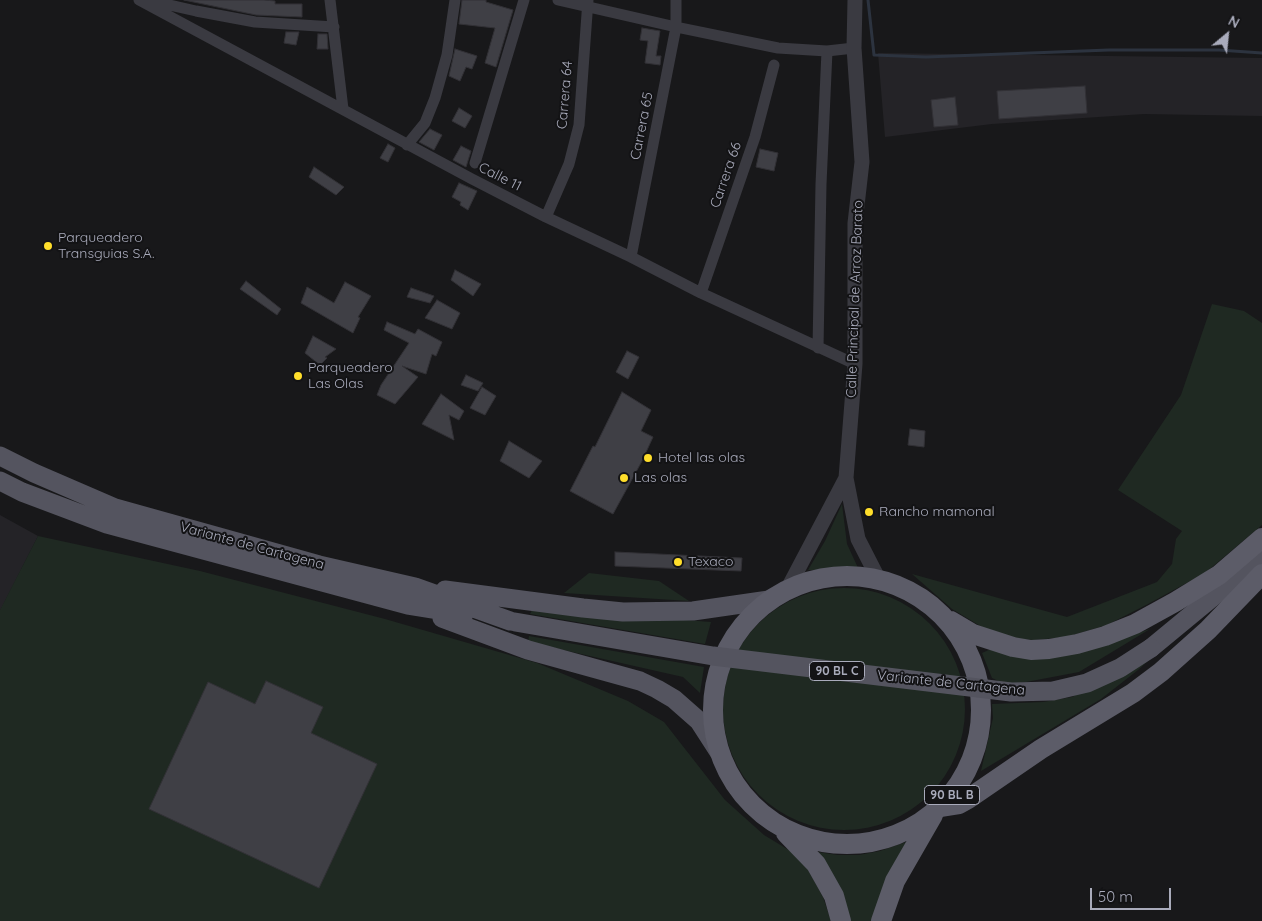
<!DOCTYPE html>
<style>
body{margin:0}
#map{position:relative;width:1262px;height:921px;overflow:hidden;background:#18181a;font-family:Quicksand,sans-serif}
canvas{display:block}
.north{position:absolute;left:1202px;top:10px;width:50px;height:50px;-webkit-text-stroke:4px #131315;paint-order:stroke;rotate:28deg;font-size:14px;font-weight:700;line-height:20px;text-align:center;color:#a9abbb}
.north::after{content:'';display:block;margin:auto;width:18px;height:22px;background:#a9abbb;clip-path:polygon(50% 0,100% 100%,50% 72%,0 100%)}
.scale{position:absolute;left:1090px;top:888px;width:81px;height:22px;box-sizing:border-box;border:2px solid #a9abbb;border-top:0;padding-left:6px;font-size:15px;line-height:18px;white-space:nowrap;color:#a9abbb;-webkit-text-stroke:4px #131315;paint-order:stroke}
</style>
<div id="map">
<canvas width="1262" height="921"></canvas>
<div class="north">N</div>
<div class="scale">50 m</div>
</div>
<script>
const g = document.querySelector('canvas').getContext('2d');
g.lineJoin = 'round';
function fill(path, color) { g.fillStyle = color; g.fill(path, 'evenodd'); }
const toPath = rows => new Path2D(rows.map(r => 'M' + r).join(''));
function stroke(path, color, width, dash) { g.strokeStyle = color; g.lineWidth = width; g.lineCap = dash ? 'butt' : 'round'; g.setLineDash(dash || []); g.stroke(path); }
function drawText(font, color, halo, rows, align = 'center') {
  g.font = font + ' Quicksand,sans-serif'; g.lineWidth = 4; g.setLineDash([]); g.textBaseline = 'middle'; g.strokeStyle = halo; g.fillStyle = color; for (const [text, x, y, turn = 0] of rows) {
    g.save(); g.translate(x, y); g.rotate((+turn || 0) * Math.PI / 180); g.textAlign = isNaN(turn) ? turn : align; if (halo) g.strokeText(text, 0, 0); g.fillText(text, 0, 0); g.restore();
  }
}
fill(toPath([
 [878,53,1262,58,1262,116,1144,114,992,124,885,137],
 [0,515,38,536,0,611]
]), '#242327');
fill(toPath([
 [1212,304,1244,311,1262,323,1262,525,1205,573,1148,604,1107,625,1066,637,1034,640,1009,638,982,627,952,609,912,574,1067,617,1157,582,1172,564,1176,539,1182,531,1118,490,1181,395],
 [842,504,847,544,859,570,808,570,825,541],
 [38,536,200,571,385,619,537,663,628,701,664,722,725,800,764,835,792,852,807,868,823,897,831,921,0,921,0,610],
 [589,573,659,581,689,601,564,593],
 '723 709a121 121 0 1 1 242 0a121 121 0 1 1-242 0Z',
 [533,608,711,622,705,644,530,614],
 [1198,616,1138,670,1101,699,981,771,993,718,992,704,1043,702,1072,697,1093,685],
 [1150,629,1079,672,1026,682,1005,684,992,678,982,653,993,648,1084,651],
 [529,636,704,667,700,693,683,677,528,642],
 [909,841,873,921,847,921,817,852,838,855,859,855,880,851]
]), '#1f2922');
stroke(toPath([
 [868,0,874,55,926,57,1109,50,1219,50,1262,53]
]), '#2c333f', 3);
const building = toPath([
 [184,0,264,0,275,1,275,4,302,4,302,17,256,15,184,0],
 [462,0,486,0,486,2,513,10,496,67,485,63,495,28,459,24,462,0],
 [642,28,660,31,656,56,661,56,660,65,645,63,648,41,640,40,642,28],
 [286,32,299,32,296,45,284,43,286,32],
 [318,34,327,34,328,49,317,49,318,34],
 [455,49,477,56,472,69,466,67,460,81,449,76,455,49],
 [1085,86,1087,113,999,119,997,91,1085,86],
 [955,97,958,125,934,127,931,100,955,97],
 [459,108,472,116,465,128,452,121,459,108],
 [430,129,442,135,434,150,419,142,430,129],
 [388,144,395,148,388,162,380,158,388,144],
 [461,146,471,151,466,167,453,160,461,146],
 [760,149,778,153,774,171,756,167,760,149],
 [314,167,344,187,336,195,309,177,314,167],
 [459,183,477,191,468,210,460,205,461,202,452,197,459,183],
 [455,270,481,284,473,296,451,280,455,270],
 [246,281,281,309,277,315,240,289,246,281],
 [345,282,371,296,358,317,360,318,353,333,301,303,307,287,334,303,345,282],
 [411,288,434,296,430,303,407,297,411,288],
 [437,300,460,313,452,329,425,318,437,300],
 [387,322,415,334,418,329,442,342,436,356,432,354,426,374,402,366,418,377,395,404,377,395,381,385,409,343,384,330,387,322],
 [313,336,336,349,325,357,327,358,320,365,305,353,313,336],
 [627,351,639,357,628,379,616,372,627,351],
 [466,375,483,383,478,391,461,385,466,375],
 [482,387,496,396,485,415,470,408,482,387],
 [622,392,651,410,641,431,653,437,642,461,613,514,570,491,593,446,595,447,622,392],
 [441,394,464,411,459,420,449,415,454,440,422,424,441,394],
 [910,429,925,431,924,447,908,445,910,429],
 [509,441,542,461,529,478,500,461,509,441],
 [615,552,742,558,741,571,615,566,615,552],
 [266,681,323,707,311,733,377,764,319,888,149,809,208,682,255,704,266,681]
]);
fill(building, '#3f3f45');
stroke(building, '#323136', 1);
stroke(toPath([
 [139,0,472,179,546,217,631,257,701,293,855,364],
 [147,0,196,11,255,22,334,27],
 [330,0,343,109],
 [558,0,676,27,778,48,827,51,854,48],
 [407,145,425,123,435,98,447,55,455,0],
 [475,163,524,0],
 [546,217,569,164,579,125,588,0],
 [631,257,676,27,676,0],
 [701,293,755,137,774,65],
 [818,348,821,184,827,51]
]), '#3a3a41', 11);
stroke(toPath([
 [855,0,854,48,862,162,855,223,855,364,846,478,858,539,879,580],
 [787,590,846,478]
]), '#3a3a41', 15);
stroke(toPath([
 [0,456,34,473,115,508,319,565,415,587,510,621],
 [0,481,22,492,107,524,408,605,464,614],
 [445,590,583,608,623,612,693,611,769,600],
 [442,618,528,650,640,681,657,689,674,699,699,721,719,752],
 [1151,648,1237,577,1262,554]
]), '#54545f', 19);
stroke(toPath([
 '713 710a134 134 0 1 1 268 0a134 134 0 1 1-268 0Z',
 [951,621,973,634,1013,647,1031,650,1049,649,1077,644,1105,636,1135,624,1175,602,1219,575,1262,538],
 [940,807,959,804,968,799,1041,749,1133,693,1161,672,1208,630,1262,574],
 [786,833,816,864,834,896,841,921],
 [881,921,895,881,933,815]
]), '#5c5c68', 20);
stroke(toPath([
 [515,622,713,656,1011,692,1053,691,1087,683,1120,668,1151,648]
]), '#54545f', 19);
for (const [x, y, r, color] of [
 [48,246,5,"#ffde2b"],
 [298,376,5,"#ffde2b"],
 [648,458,5,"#ffde2b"],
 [624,478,5,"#ffde2b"],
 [869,512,5,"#ffde2b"],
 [678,562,5,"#ffde2b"]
]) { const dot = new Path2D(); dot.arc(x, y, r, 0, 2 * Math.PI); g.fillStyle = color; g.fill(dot); stroke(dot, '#131315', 2); }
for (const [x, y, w] of [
 [837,671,55],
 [952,795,55]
]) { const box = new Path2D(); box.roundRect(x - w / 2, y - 9.5, w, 19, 4); g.fillStyle = '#131315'; g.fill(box); stroke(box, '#a9abbb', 1); }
drawText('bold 12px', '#a9abbb', null, [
 ["90 BL C",837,671],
 ["90 BL B",952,795]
]);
drawText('14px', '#a9abbb', '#131315', [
 ["Carrera 64",565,95,-85],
 ["Carrera 65",642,126,-79],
 ["Carrera 66",726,175,-71],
 ["Calle 11",500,177,27],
 ["Calle Principal de Arroz Barato",855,299,-88],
 ["Variante de Cartagena",252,546,15],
 ["Variante de Cartagena",951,683,6]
]);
drawText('14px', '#a9abbb', '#131315', [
 ["Parqueadero",58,238],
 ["Transguias S.A.",58,254],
 ["Parqueadero",308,368],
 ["Las Olas",308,384],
 ["Hotel las olas",658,458],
 ["Las olas",634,478],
 ["Rancho mamonal",879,512],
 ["Texaco",688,562]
], 'left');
</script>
